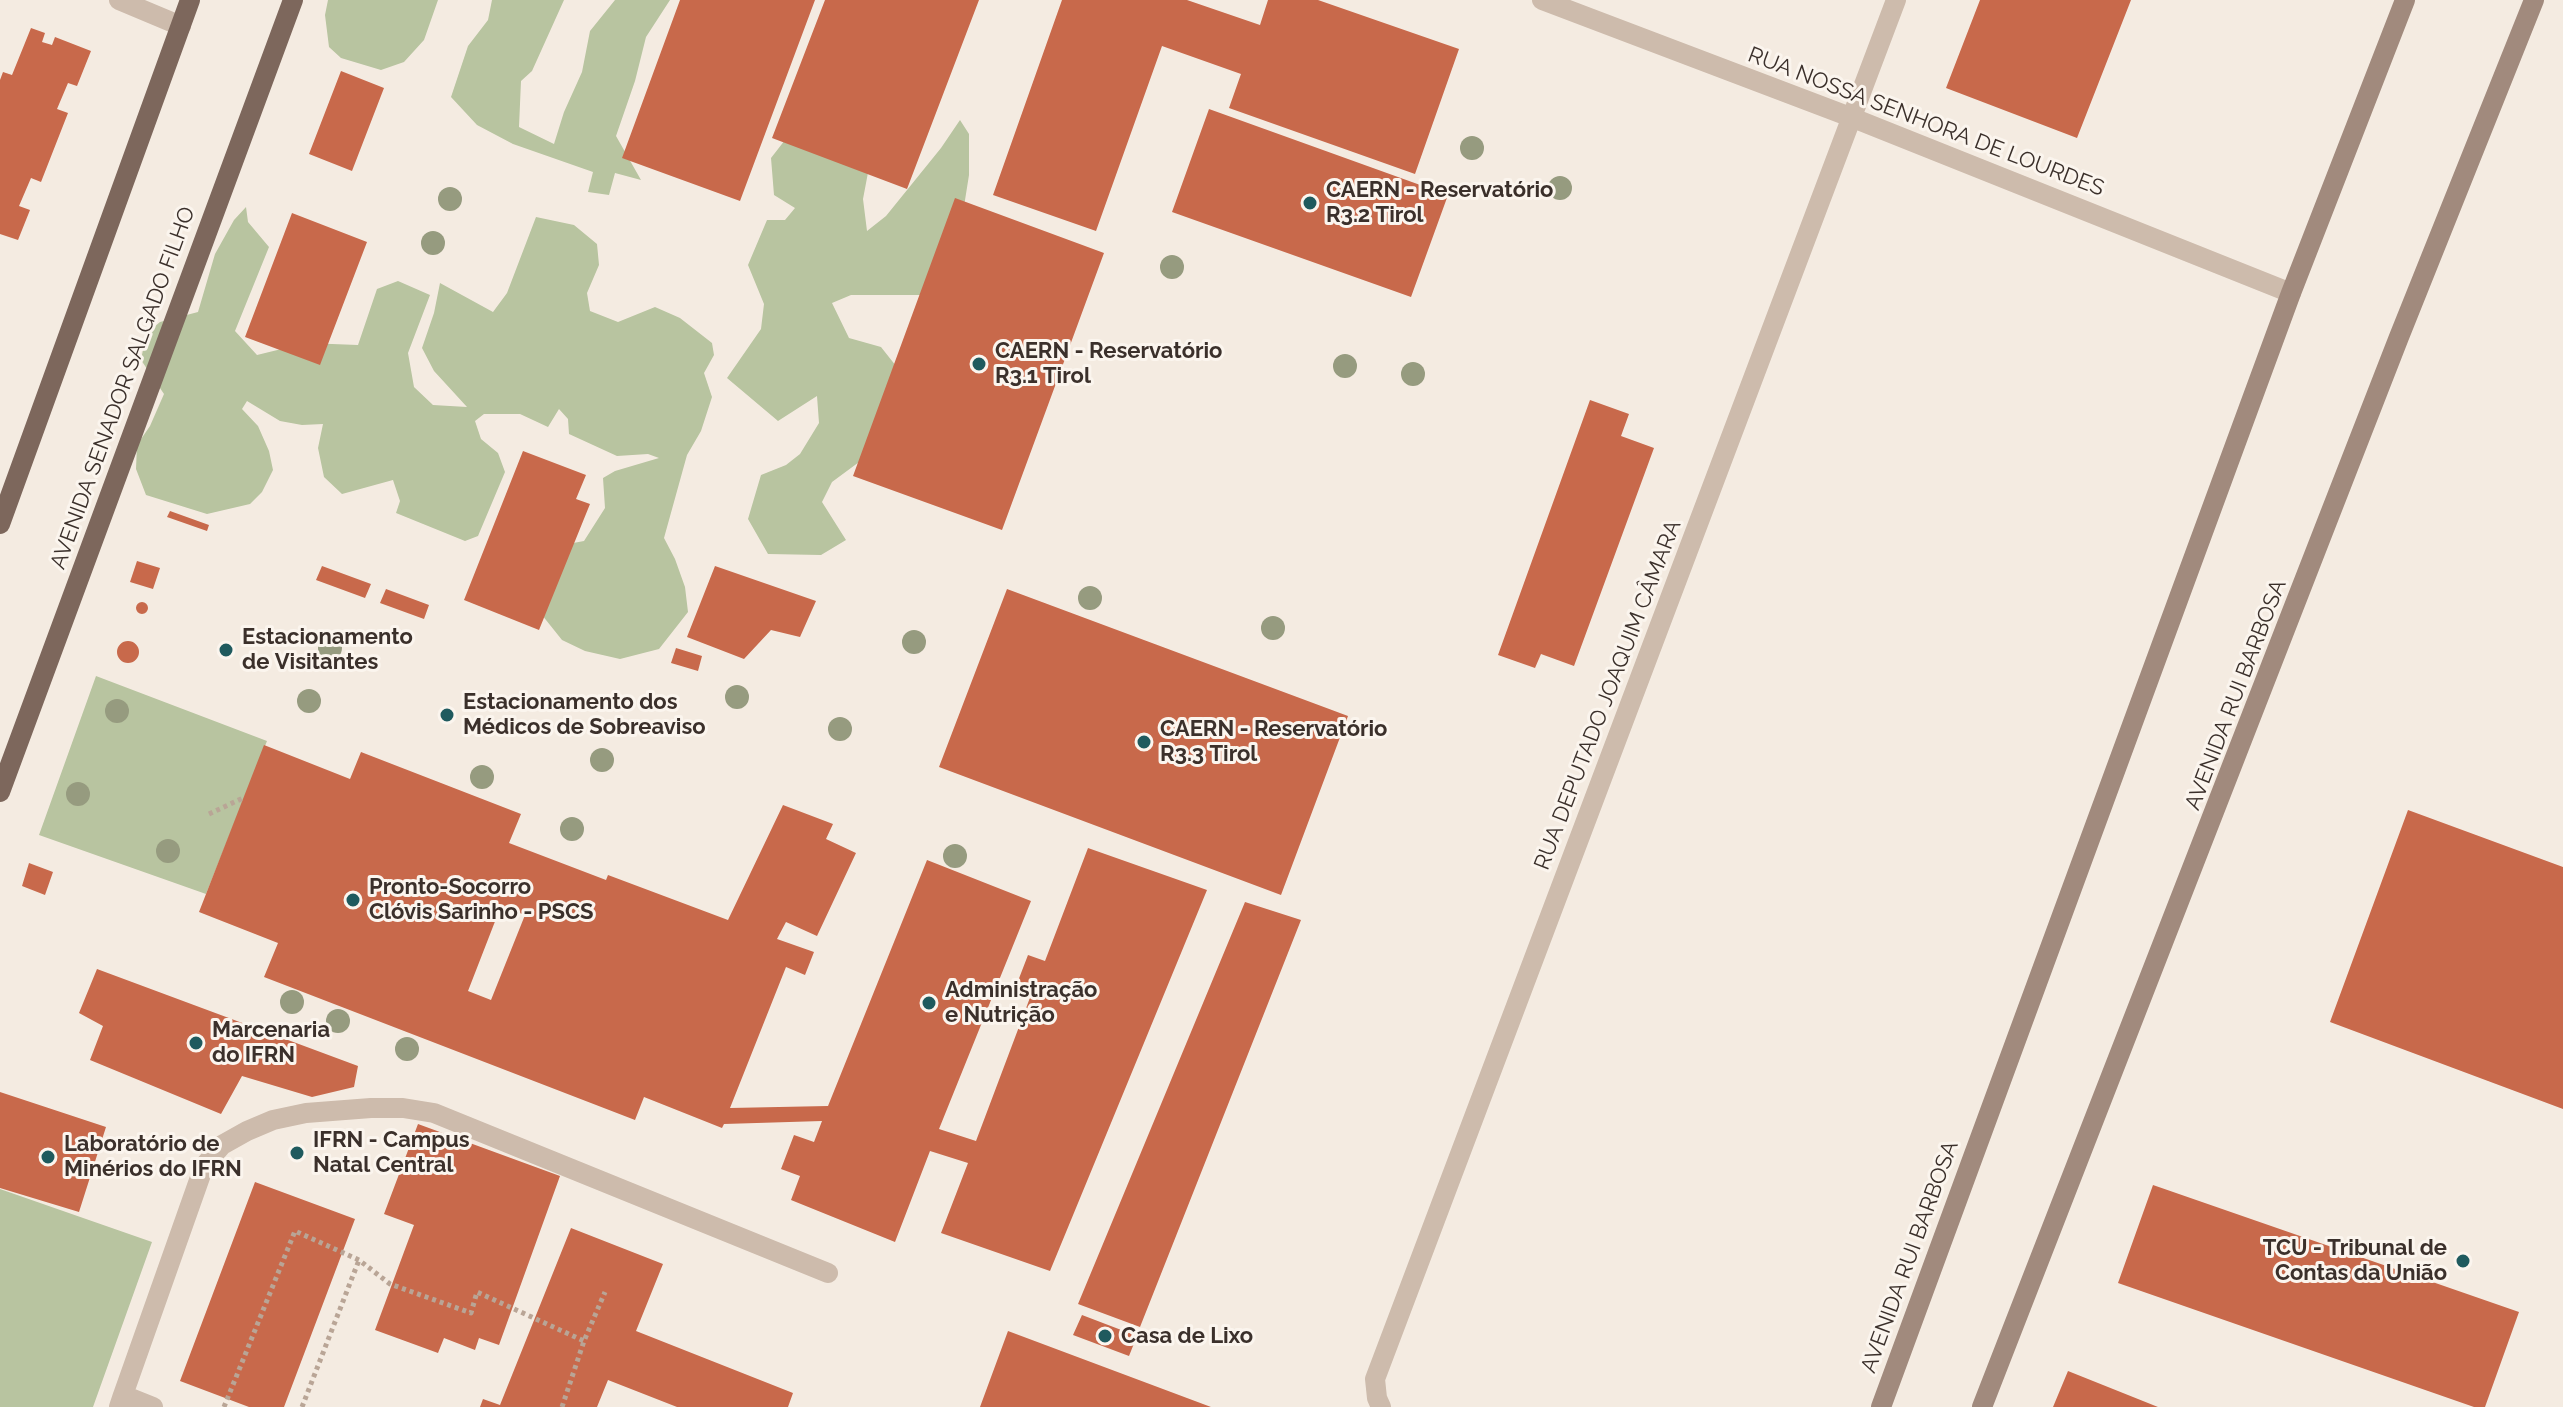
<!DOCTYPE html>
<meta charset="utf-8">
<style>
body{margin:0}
canvas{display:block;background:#f4ebe1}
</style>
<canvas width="2563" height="1407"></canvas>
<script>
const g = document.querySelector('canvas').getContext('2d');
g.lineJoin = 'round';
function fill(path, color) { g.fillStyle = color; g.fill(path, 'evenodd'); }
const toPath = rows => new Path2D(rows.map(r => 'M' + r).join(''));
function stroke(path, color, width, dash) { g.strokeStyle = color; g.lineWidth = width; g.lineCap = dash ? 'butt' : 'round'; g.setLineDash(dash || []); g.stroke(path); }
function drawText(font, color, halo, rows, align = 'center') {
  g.font = font + ' Raleway,sans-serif'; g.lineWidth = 6; g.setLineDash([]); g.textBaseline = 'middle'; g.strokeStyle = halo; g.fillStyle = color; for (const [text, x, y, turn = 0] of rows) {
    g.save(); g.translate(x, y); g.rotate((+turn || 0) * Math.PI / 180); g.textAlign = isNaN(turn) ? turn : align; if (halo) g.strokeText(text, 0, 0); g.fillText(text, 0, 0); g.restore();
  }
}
fill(toPath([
 [328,0,438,0,424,40,404,62,381,70,341,58,329,47,325,15],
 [492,0,564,0,532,71,521,81,519,127,554,144,564,112,582,72,590,31,615,0,670,0,646,37,635,81,616,136,641,180,615,173,609,195,588,192,593,172,513,144,477,125,451,97,468,46,488,20],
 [960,120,969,134,969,175,962,219,936,295,851,295,832,303,849,338,881,347,911,385,874,451,832,482,822,502,846,540,821,555,768,554,748,519,761,475,786,465,800,454,819,423,817,396,778,421,727,378,761,329,764,304,748,265,767,220,785,220,795,208,774,195,771,158,792,131,870,162,863,199,867,231,886,216,941,148],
 [246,207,248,222,269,247,235,331,257,355,306,343,358,345,377,289,398,281,430,295,408,353,414,387,433,405,467,407,434,371,422,348,434,313,440,283,493,312,507,293,536,217,574,225,597,244,599,265,587,293,590,311,618,322,655,307,680,318,712,343,714,355,704,373,712,397,701,431,687,455,664,538,675,559,685,587,688,612,659,649,620,659,585,651,562,640,538,610,557,546,584,541,605,508,603,478,615,471,659,458,648,454,617,456,569,434,568,419,559,409,548,427,520,414,484,414,475,421,481,439,498,453,505,472,478,536,465,541,396,513,400,501,393,480,342,494,324,477,318,448,323,424,302,425,280,421,247,401,242,409,258,426,269,451,273,470,262,492,250,504,207,514,146,495,136,469,137,445,150,426,164,394,141,360,146,334,160,322,198,312,215,254,234,220],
 [96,676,267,741,206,894,39,835],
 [0,1189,152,1242,93,1407,0,1407]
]), '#b8c4a0');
fill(toPath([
 [680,0,815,0,740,201,622,158],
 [825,0,979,0,907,189,772,138],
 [1062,0,1187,0,1260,25,1268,0,1318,0,1459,49,1415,174,1229,108,1241,74,1162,46,1096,231,993,195],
 [1980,0,2131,0,2077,138,1946,88],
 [31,28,45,33,42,42,52,45,55,37,91,51,77,86,68,83,57,109,68,113,41,182,31,178,19,206,30,210,18,240,0,234,0,80,3,72,12,75],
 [341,71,384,88,352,171,309,154],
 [1209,109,1448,195,1411,297,1172,212],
 [955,198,1104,253,1002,530,853,476],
 [292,213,367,242,320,365,245,337],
 [1590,400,1629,414,1621,436,1654,448,1574,666,1541,654,1535,668,1498,655],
 [523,451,586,475,576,499,590,504,539,630,464,600],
 [170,511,209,525,207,531,167,517],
 [137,561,160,568,153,589,130,582],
 [322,566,371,584,365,598,316,580],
 [715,566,816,601,800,637,771,630,744,659,687,637],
 [386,589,429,605,424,619,380,603],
 [1007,589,1348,716,1281,895,939,767],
 '136 608a6 6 0 1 1 12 0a6 6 0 1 1-12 0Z',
 '117 652a11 11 0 1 1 22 0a11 11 0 1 1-22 0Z',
 [676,648,702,656,698,671,671,663],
 [264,745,350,779,361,752,521,814,509,843,606,880,608,875,728,920,783,805,833,824,826,839,856,853,817,936,786,922,777,939,814,952,805,975,786,967,730,1108,828,1106,927,860,1031,901,939,1129,976,1141,1034,987,1018,981,1028,955,1045,961,1088,848,1207,890,1050,1271,941,1233,968,1163,930,1151,895,1242,791,1200,800,1176,781,1169,794,1135,814,1142,822,1121,724,1124,722,1128,644,1097,635,1120,264,977,278,943,199,912],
 [501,906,525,915,491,1000,468,991],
 [2408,810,2563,867,2563,1109,2330,1022],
 [29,863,53,872,45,895,22,886],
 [1245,902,1301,920,1140,1327,1078,1304],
 [97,969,358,1066,354,1087,312,1097,242,1076,221,1114,90,1060,103,1026,79,1013],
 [0,1092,106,1127,79,1212,0,1188],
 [418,1124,560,1176,499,1345,479,1338,475,1350,444,1338,438,1353,375,1330,414,1225,384,1214],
 [255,1182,355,1219,284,1407,249,1407,180,1381],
 [2153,1185,2519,1312,2485,1407,2474,1407,2118,1283],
 [571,1228,663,1264,636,1331,793,1393,788,1407,677,1407,608,1380,597,1407,480,1407,483,1399,500,1405],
 [1082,1315,1137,1336,1129,1356,1073,1335],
 [1008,1331,1211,1407,980,1407],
 [2068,1371,2158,1407,2053,1407]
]), '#c8694b');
stroke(toPath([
 [209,814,243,798],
 [224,1407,295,1231,359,1260,390,1284,471,1313,477,1292,584,1341],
 [302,1407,359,1260],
 [562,1407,584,1341,605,1292]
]), '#b9a596', 5, [4, 4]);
stroke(toPath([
 [123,1395,204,1166,222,1145,247,1131,273,1120,306,1113,371,1108,403,1108,434,1113,828,1273],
 [119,1407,123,1395,153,1407]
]), '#cdbbac', 20);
stroke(toPath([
 [119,0,181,26],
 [1542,0,1853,118,2291,293],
 [1381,1407,1377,1398,1375,1379,1896,0]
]), '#cdbbac', 20);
stroke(toPath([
 [1881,1407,2291,293,2405,0],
 [1982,1407,2399,337,2534,0]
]), '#a18a7d', 20);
stroke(toPath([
 [0,524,190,0],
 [0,792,293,0]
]), '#7d675c', 20);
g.fillStyle = '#969b7f';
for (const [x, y] of [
 [1472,148],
 [1560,188],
 [450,199],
 [433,243],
 [1172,267],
 [1345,366],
 [1413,374],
 [1090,598],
 [1273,628],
 [914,642],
 [330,648],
 [737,697],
 [309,701],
 [117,711],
 [840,729],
 [602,760],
 [482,777],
 [78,794],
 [572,829],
 [168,851],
 [955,856],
 [292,1002],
 [338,1021],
 [407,1049]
]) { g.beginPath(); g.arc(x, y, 12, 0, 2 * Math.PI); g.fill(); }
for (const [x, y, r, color] of [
 [1310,203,8,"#1f5a5e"],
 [979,364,8,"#1f5a5e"],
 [226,650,8,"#1f5a5e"],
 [447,715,8,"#1f5a5e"],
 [1144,742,8,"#1f5a5e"],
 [353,900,8,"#1f5a5e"],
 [929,1003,8,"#1f5a5e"],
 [196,1043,8,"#1f5a5e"],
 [297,1153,8,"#1f5a5e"],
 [48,1157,8,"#1f5a5e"],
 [2463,1261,8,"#1f5a5e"],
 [1105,1336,8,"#1f5a5e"]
]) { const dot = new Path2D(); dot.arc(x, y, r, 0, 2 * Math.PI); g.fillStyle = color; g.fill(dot); stroke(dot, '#fbf5ee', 3); }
drawText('22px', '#3b302b', '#fbf5ee', [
 ["RUA NOSSA SENHORA DE LOURDES",1926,122,21],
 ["AVENIDA SENADOR SALGADO FILHO",123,388,-70],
 ["RUA DEPUTADO JOAQUIM CÂMARA",1608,695,-69],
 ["AVENIDA RUI BARBOSA",2236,695,-69],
 ["AVENIDA RUI BARBOSA",1910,1257,-70]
]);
drawText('bold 22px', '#3b302b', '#fbf5ee', [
 ["CAERN - Reservatório",1326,190],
 ["R3.2 Tirol",1326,215],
 ["CAERN - Reservatório",995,351],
 ["R3.1 Tirol",995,376],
 ["Estacionamento",242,637],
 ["de Visitantes",242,662],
 ["Estacionamento dos",463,702],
 ["Médicos de Sobreaviso",463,727],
 ["CAERN - Reservatório",1160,729],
 ["R3.3 Tirol",1160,754],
 ["Pronto-Socorro",369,887],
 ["Clóvis Sarinho - PSCS",369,912],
 ["Administração",945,990],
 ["e Nutrição",945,1015],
 ["Marcenaria",212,1030],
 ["do IFRN",212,1055],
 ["IFRN - Campus",313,1140],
 ["Natal Central",313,1165],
 ["Laboratório de",64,1144],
 ["Minérios do IFRN",64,1169],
 ["TCU - Tribunal de",2447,1248,"right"],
 ["Contas da União",2447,1273,"right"],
 ["Casa de Lixo",1121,1336]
], 'left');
</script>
